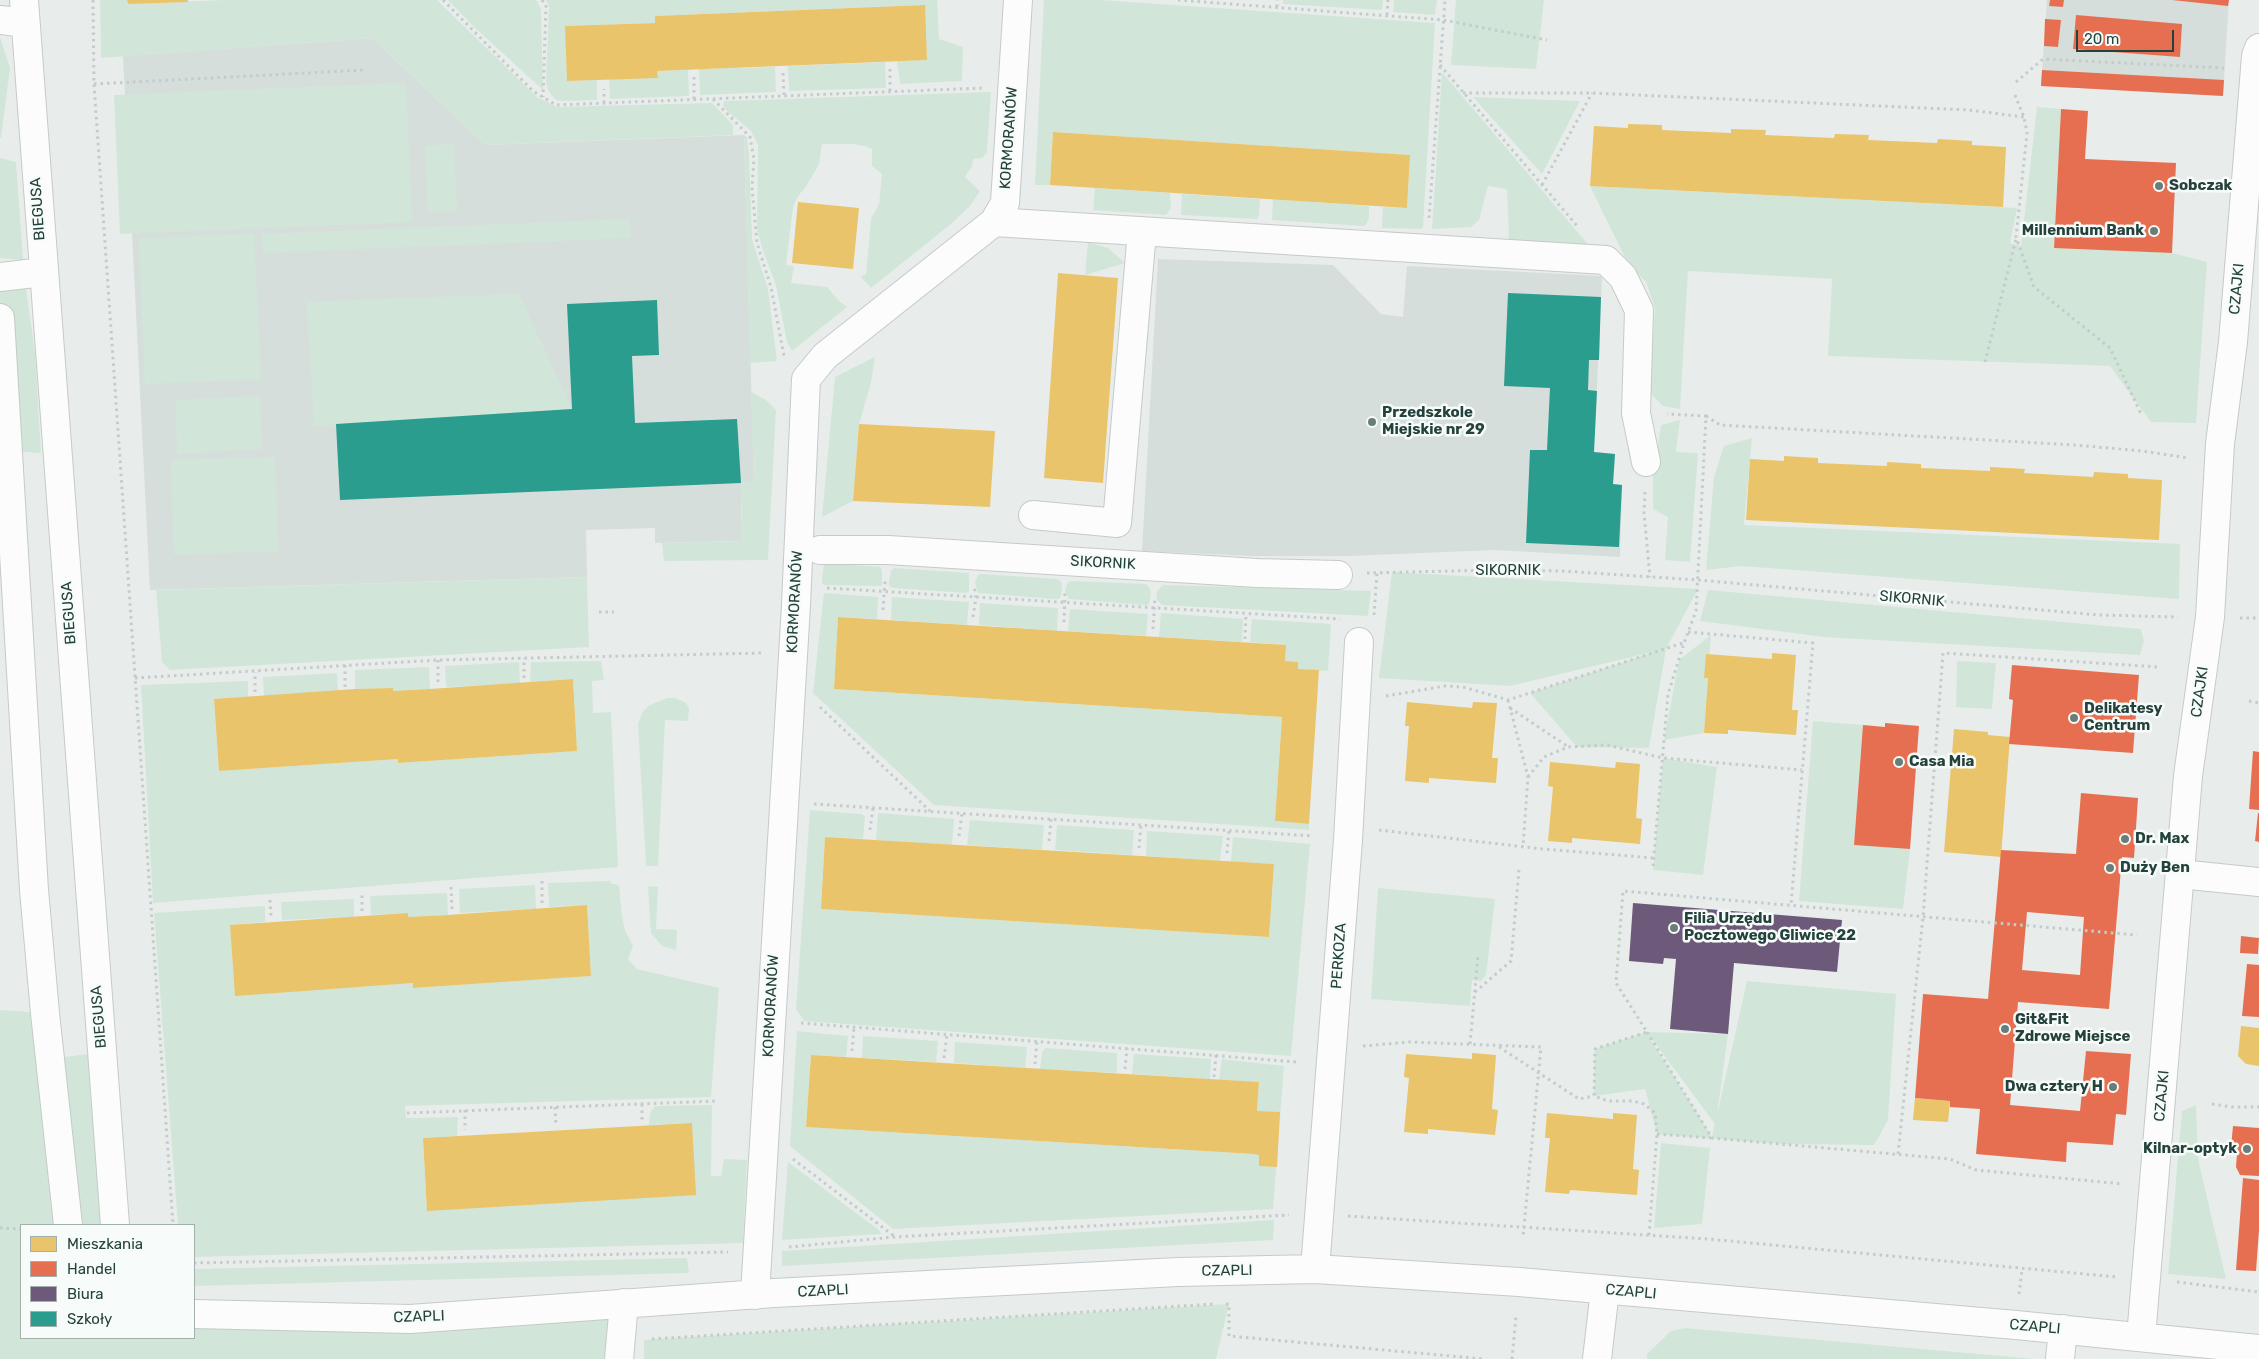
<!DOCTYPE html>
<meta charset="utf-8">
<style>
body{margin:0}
#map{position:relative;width:2259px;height:1359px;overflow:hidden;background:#e8edeb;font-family:Rubik,sans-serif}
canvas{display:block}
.legend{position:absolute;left:20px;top:1224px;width:175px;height:115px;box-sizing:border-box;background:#f7fbf9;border:1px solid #a3b1ad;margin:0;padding:6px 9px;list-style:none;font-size:15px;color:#24423c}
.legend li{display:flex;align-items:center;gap:10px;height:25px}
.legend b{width:25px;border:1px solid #a3b1ad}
.scale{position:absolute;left:2076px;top:30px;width:98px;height:22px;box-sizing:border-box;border:2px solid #24423c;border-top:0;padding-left:6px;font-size:15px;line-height:18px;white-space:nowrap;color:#24423c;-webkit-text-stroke:4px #f7fbf9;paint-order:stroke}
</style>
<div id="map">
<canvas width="2259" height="1359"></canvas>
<ul class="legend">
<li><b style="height:14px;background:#e9c46a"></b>Mieszkania</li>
<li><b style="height:14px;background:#e76f51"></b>Handel</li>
<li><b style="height:14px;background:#6d597a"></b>Biura</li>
<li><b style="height:14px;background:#2a9d8f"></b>Szkoły</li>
</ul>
<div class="scale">20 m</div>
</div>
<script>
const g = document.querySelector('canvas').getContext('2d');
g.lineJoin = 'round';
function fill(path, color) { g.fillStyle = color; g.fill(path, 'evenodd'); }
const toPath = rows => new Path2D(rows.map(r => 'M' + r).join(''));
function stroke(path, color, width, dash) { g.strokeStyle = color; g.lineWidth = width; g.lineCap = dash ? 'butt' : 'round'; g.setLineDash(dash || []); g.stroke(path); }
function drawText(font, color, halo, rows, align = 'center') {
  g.font = font + ' Rubik,sans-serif'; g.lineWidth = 5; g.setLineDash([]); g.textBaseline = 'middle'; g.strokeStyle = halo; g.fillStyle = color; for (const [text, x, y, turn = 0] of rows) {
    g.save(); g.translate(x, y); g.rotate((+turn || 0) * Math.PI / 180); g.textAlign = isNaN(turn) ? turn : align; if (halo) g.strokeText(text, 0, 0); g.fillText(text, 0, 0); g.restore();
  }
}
fill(toPath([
 [2047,0,2229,0,2223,96,2041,86],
 [372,38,486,145,744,135,754,482,741,483,742,541,655,543,655,528,586,530,587,577,150,590,123,56],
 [1158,259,1333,265,1381,314,1403,317,1407,266,1602,276,1594,452,1615,454,1613,484,1622,485,1620,557,1495,550,1350,556,1252,556,1142,551]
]), '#d6dedb');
fill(toPath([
 [100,0,127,0,128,4,224,0,437,0,537,97,557,107,712,103,733,125,733,135,486,145,372,38,101,58],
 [448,0,536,0,541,9,543,90,473,26],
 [546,0,937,0,939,39,963,47,962,81,900,84,897,61,927,60,924,5,655,16,655,23,566,26,567,81,597,80,597,100,562,101,556,100,549,92,546,83,549,7],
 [1044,0,1101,0,1435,23,1423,227,1421,229,1382,228,1383,207,1407,208,1410,155,1053,132,1050,185,1035,185],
 [1283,0,1383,0,1382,10,1283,4],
 [1394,0,1437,0,1435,15,1393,12],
 [1456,0,1544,0,1536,69,1451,65],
 [0,37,10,68,1,138,0,138],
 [885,62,886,88,789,91,788,66],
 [775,67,776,92,700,95,699,69],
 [688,70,689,96,610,99,609,79,657,77,657,71],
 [1442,72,1591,248,1509,241,1507,189,1488,186,1479,220,1471,227,1432,229],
 [406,83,412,222,120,234,114,95],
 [991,92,987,152,982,158,973,159,972,166,965,177,980,191,970,206,951,224,871,288,861,277,866,274,871,219,879,204,882,174,872,166,872,149,868,147,854,144,822,144,819,164,805,188,798,196,793,207,786,265,794,266,791,283,827,287,839,301,847,307,792,351,787,342,776,285,762,248,757,229,758,145,751,131,727,111,723,105,724,101],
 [1473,97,1580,101,1542,174],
 [2037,107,2061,109,2054,247,2172,253,2207,262,2196,423,2151,422,2110,366,1828,356,1832,279,1688,271,1680,409,1663,406,1649,392,1655,308,1646,282,1628,264,1590,186,2017,208,2010,243,2021,246],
 [744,135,747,137,749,156,752,239,768,289,777,361,750,363],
 [454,144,457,211,428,212,425,146],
 [0,158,16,162,23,260,0,258],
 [1095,188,1170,193,1171,208,1166,215,1093,210],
 [1182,194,1260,199,1259,215,1257,219,1181,215],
 [1273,199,1369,206,1369,218,1366,225,1363,226,1272,220],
 [629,219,630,238,263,253,262,234],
 [254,234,261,379,145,384,139,238],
 [1088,242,1108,248,1125,263,1085,275],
 [24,274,35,353,41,453,9,451,0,318,0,277],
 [519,294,572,409,314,426,307,302],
 [875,357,871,383,859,424,853,501,822,517,835,377],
 [751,392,766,400,776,410,768,560,664,561,662,543,742,541,741,483,754,481],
 [260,396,262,449,177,454,176,400],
 [1680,420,1676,452,1698,453,1690,562,1665,560,1668,517,1653,509,1653,476,1661,425],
 [1752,438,1744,525,2180,544,2179,599,1741,566,1706,570,1714,477,1724,446],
 [275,457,278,551,174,555,171,460],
 [824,563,880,567,882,570,882,586,826,585,822,584,822,580],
 [894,568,969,573,969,592,966,593,893,588,889,586,889,583,891,571],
 [1392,572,1698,589,1666,649,1649,748,1577,747,1530,693,1657,651,1510,686,1379,678],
 [982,574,1058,579,1062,583,1061,596,1059,599,1055,599,978,593,975,582,978,575],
 [587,577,589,647,170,670,162,662,156,590],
 [1071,581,1146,584,1151,590,1150,601,1148,605,1144,605,1069,599,1065,590,1068,582],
 [1163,585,1371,591,1368,616,1162,605,1156,599,1157,591],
 [1708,590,2141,629,2144,641,2140,655,1824,637,1700,621],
 [824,593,878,597,877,619,838,617,834,689,1282,717,1275,821,1309,824,1309,830,934,805,813,693],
 [892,597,969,602,967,625,891,620],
 [980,603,1058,608,1057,631,979,625],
 [1070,609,1148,614,1146,636,1068,631],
 [1161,613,1243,619,1242,642,1159,637],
 [1252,619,1331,624,1328,671,1298,669,1298,662,1285,661,1286,645,1250,642],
 [1711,635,1704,733,1664,740,1679,660],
 [601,661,604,680,592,681,593,713,611,712,618,867,153,903,141,685,248,681,248,697,214,699,219,771,398,759,398,763,577,751,573,679,530,682,531,662],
 [1957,661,1996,663,1992,709,1956,707],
 [519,662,520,684,446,687,445,666],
 [429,667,430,689,393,691,393,688,355,689,355,670],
 [337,673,338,691,264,696,263,677],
 [667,698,675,698,686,703,689,708,688,721,665,720,658,866,646,866,638,724,642,713,648,706],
 [1813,721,1863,725,1854,845,1910,849,1903,909,1799,901],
 [1663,758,1717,767,1703,875,1653,870],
 [810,810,861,814,865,816,863,839,825,837,821,909,1269,937,1274,864,1231,862,1233,837,1310,844,1291,1056,804,1021,796,1009],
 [878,813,954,819,952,845,876,840],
 [970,820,1044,825,1042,850,967,845],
 [1057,825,1134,830,1132,855,1055,850],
 [1147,831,1223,836,1220,861,1146,856],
 [611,881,610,883,619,885,622,917,625,930,633,946,628,959,637,969,719,988,711,1097,405,1106,406,1118,458,1117,457,1136,423,1138,427,1210,692,1123,649,1125,650,1113,655,1106,712,1105,711,1176,721,1176,724,1159,747,1160,743,1243,194,1257,194,1225,178,1225,154,913,265,906,265,922,230,925,235,995,413,983,413,988,591,976,587,905,549,907,548,883],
 [535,885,536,909,460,913,459,889],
 [648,886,658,887,656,929,677,930,676,950,662,946,651,933],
 [1378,888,1495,899,1486,975,1481,981,1472,980,1470,1006,1371,999],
 [447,893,448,915,408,917,408,913,371,915,370,896],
 [354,899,354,917,282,920,281,902],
 [1747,981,1896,994,1888,1120,1874,1145,1783,1144,1657,1134,1645,1089,1594,1096,1595,1049,1647,1032,1728,1034,1717,1115],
 [1652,1039,1715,1124,1712,1137,1651,1040],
 [0,1010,45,1013,50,1059,102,1052,115,1225,21,1225,21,1338,194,1338,194,1314,624,1303,619,1359,0,1359],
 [797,1031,848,1036,846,1057,811,1055,806,1127,1254,1154,1259,1082,1219,1080,1222,1059,1284,1066,1273,1209,893,1229,790,1146],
 [863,1036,938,1041,936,1062,862,1058],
 [955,1042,1027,1047,1025,1068,954,1063],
 [1047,1048,1117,1053,1117,1073,1040,1069,1042,1053,1044,1049],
 [1134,1054,1211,1059,1210,1079,1132,1074],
 [2196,1105,2198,1159,2226,1279,2168,1274,2182,1111],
 [1661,1143,1710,1148,1702,1224,1654,1228],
 [788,1162,880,1231,881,1234,782,1240],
 [1274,1220,1273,1240,782,1266,782,1251],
 [687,1258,689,1273,194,1286,194,1269],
 [1229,1304,1216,1359,644,1359,644,1340],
 [1685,1328,2035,1359,1647,1359,1647,1354,1671,1331]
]), '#d1e6d9');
fill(toPath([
 [127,0,188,0,188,2,128,4],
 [925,5,927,60,657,71,658,78,567,81,565,26,655,23,655,16],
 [1628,124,1662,125,1662,130,1731,133,1731,129,1766,130,1765,135,1834,138,1835,134,1869,135,1868,140,1937,143,1938,139,1972,141,1972,145,2006,147,2003,207,1590,186,1594,126,1628,128],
 [1053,132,1410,155,1407,208,1050,185],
 [798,202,859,208,853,269,792,263],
 [1058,273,1118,278,1103,483,1044,478],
 [859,424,995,431,990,507,853,501],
 [1784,456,1818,458,1818,463,1887,466,1887,462,1921,464,1921,468,1990,471,1990,467,2025,469,2024,473,2093,477,2094,472,2128,474,2128,478,2162,480,2159,540,1746,520,1750,459,1784,461],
 [838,617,1286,645,1285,661,1298,662,1298,669,1319,670,1309,824,1275,821,1282,717,834,689],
 [1772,653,1796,655,1792,710,1798,710,1796,735,1728,730,1728,734,1704,733,1708,678,1704,678,1706,654,1772,659],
 [573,679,577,751,398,763,398,759,219,771,214,699,355,689,393,688,393,691,430,689],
 [1407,702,1472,708,1473,702,1497,703,1492,758,1498,758,1496,783,1429,778,1429,783,1405,781,1409,726,1405,726],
 [1954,729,1988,732,1988,735,2010,737,2001,857,1944,852],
 [1550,762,1615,768,1616,762,1640,764,1636,818,1642,819,1640,844,1572,838,1572,843,1548,841,1553,787,1548,786],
 [825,837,1274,864,1269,937,821,909],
 [587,905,591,976,413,988,413,983,235,996,230,925,408,913,408,917,448,915],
 [2241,1026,2259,1028,2259,1066,2246,1064,2238,1056],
 [1472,1053,1496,1055,1492,1109,1498,1110,1495,1135,1428,1129,1428,1134,1404,1132,1409,1078,1404,1077,1406,1054,1472,1059],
 [811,1055,1259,1082,1257,1111,1280,1112,1277,1167,1259,1166,1259,1155,1254,1154,806,1127],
 [1915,1098,1950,1101,1948,1122,1913,1120],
 [1547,1113,1613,1119,1613,1113,1637,1115,1633,1169,1639,1170,1637,1195,1570,1190,1569,1194,1545,1192,1550,1138,1545,1138],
 [692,1123,696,1195,427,1211,423,1138]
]), '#e9c46a');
fill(toPath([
 [2050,0,2064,0,2063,7,2049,6],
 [2172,0,2229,0,2228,6],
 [2076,15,2182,24,2180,57,2073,49],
 [2045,19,2061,20,2058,47,2044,46],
 [2042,70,2224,80,2223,96,2041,86],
 [2061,109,2088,111,2085,159,2176,163,2172,253,2054,248],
 [2012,665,2139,675,2133,753,2009,744,2013,700,2009,699],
 [1885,723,1919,726,1910,849,1854,845,1863,725,1885,727],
 [2253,751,2259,752,2259,810,2249,809],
 [2081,793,2138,798,2134,858,2122,857,2109,1009,2018,1002,2010,1105,2080,1111,2086,1051,2131,1054,2126,1115,2116,1114,2113,1145,2067,1142,2066,1162,1976,1154,1980,1109,1950,1107,1950,1101,1915,1098,1923,994,1988,999,2001,850,2076,854],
 [2027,912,2084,917,2080,975,2022,970],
 [2258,813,2259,813,2259,842,2255,841],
 [2241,936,2259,938,2258,954,2240,953],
 [2247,964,2259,965,2259,1017,2242,1016],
 [2233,1126,2259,1128,2259,1176,2240,1175,2236,1167,2237,1153,2231,1147],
 [2243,1178,2259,1180,2259,1230,2256,1271,2236,1270]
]), '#e76f51');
fill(toPath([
 [1633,903,1842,920,1837,972,1734,963,1728,1034,1670,1029,1676,959,1664,958,1663,964,1629,961]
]), '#6d597a');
fill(toPath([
 [1508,293,1601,297,1599,360,1589,360,1588,390,1597,391,1594,452,1615,454,1613,484,1622,485,1619,547,1526,543,1530,450,1547,450,1550,388,1504,386],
 [657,300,659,355,632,356,635,423,737,419,741,483,340,500,336,424,572,409,567,304]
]), '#2a9d8f');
const minor = toPath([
 [24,0,115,1225],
 [0,20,25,23],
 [994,222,1606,260,1623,277,1639,310,1636,413,1646,462],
 [0,277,43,272],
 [0,318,34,890,45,1013,68,1225],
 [1033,515,1117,523,1142,231],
 [820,550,888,550,1257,573,1338,575],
 [2180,874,2259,882],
 [1315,1269,1348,840,1359,642],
 [755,1295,796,605,806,379,825,356,994,222,1005,203,1018,0],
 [194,1314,410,1319,774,1293,1178,1272,1315,1269,1519,1282,2016,1325,2259,1349],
 [2141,1337,2188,776,2210,617,2220,444,2233,342,2256,56,2259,48],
 [619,1359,624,1303],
 [1597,1359,1605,1290],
 [2060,1359,2063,1329]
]);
stroke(minor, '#c5cac8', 30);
stroke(toPath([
 [93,0,94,84,173,1225],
 [443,0,533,91,556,105,983,88],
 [542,0,546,5,543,97],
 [1178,0,1443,20,1547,40],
 [1277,7,1277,0],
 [1387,15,1388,0],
 [1440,65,1578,227],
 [890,69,890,91],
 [783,73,784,95],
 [694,77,694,99],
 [2016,82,2043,59,2224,68],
 [94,84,364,70],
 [1463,93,1592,93,1969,110,2024,117],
 [2015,95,2024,117,2027,133,2016,237,2034,287,2110,348,2141,414],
 [713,99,750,137,754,159,752,187,757,243,771,287,784,356],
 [604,103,604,89],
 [1542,185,1592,93],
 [1429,218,1445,0],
 [1985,362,2016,239],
 [1706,416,1720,425,2075,445,2142,451,2189,458],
 [1645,492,1644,513,1650,577],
 [1367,573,1492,570,1562,571,1698,580,2099,615,2178,617],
 [827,588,1340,619],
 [883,610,885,581],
 [599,612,614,612],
 [1374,615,1377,573],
 [973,617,976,597,974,585],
 [2240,618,2259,618],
 [1064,622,1065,591],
 [1153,629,1155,597],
 [1688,632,1813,643,1791,905],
 [1245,639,1246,614],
 [438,660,438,684],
 [135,678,438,660,763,653],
 [524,678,524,658],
 [345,687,345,665],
 [255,692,255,672],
 [1386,696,1445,686,1463,687,1508,700,1683,643],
 [1508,700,1528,777,1523,846],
 [2249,701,2259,703],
 [820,707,930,811],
 [1510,708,1567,746],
 [1528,777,1544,757,1568,747,1607,745,1663,758,1802,770],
 [814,804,1313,836],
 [870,830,873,808],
 [1379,830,1543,849,1654,858],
 [959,836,962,813],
 [1049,841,1051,819],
 [1139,848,1141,825],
 [1227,853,1229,830],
 [1653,866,1668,694,1684,643,1696,611,1706,416,1667,414],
 [451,887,452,909],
 [270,900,271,917],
 [542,903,542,881],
 [362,911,362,893],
 [1475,992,1511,961,1519,870],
 [801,1023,1297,1062],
 [1647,1032,1712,1138,1950,1159,1976,1170,2123,1184],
 [1470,1044,1478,956],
 [1363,1046,1409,1042,1541,1047,1523,1237],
 [1499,1047,1579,1099,1594,1096],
 [852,1051,854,1027],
 [944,1058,947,1034],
 [1035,1064,1037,1041],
 [1125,1069,1127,1048],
 [1214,1077,1216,1055],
 [642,1104,642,1121],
 [2212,1104,2232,1107,2259,1107],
 [555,1107,556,1125],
 [465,1110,465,1130],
 [407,1113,716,1101],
 [1657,1134,1711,1138],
 [1898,1154,1923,917,1943,653,2158,667],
 [793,1159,894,1236],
 [1348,1216,1708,1239,2117,1277],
 [0,1228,21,1229],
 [1649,1235,1657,1134,1655,1113,1644,1104,1633,1101,1608,1101,1594,1096,1595,1049,1647,1032,1616,983,1623,891,2137,935],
 [789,1247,894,1237,1289,1215],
 [194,1263,728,1252],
 [2177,1282,2259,1292],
 [2019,1294,2022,1270],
 [1226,1304,1229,1304,1229,1336,1484,1359],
 [652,1339,1214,1304],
 [1512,1359,1516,1316]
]), '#c3ccca', 3, [2.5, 4]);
stroke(minor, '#fcfcfc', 28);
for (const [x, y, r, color] of [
 [2159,186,5,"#697e79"],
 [2154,231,5,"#697e79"],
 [1372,422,5,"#697e79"],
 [2074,718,5,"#697e79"],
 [1899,762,5,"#697e79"],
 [2125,839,5,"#697e79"],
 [2110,868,5,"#697e79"],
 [1674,928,5,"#697e79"],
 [2005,1029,5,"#697e79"],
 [2113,1087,5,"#697e79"],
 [2247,1149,5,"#697e79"]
]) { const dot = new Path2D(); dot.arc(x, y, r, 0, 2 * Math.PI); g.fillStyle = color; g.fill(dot); stroke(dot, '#f7fbf9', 2); }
drawText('15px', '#24423c', '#f7fbf9', [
 ["KORMORANÓW",1009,138,-86],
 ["BIEGUSA",38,209,-94],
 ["CZAJKI",2237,289,-85],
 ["SIKORNIK",1103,563,3],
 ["SIKORNIK",1508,571],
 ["SIKORNIK",1912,599,5],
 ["KORMORANÓW",795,602,-87],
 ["BIEGUSA",69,613,-94],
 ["CZAJKI",2200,692,-82],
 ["PERKOZA",1339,956,-86],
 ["KORMORANÓW",771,1006,-87],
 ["BIEGUSA",99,1017,-95],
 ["CZAJKI",2162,1096,-85],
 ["CZAPLI",1227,1271,-1],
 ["CZAPLI",823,1291,-3],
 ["CZAPLI",1631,1292,5],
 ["CZAPLI",419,1317,-2],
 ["CZAPLI",2035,1327,5]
]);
drawText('bold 15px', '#24423c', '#f7fbf9', [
 ["Sobczak",2169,186],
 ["Millennium Bank",2144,231,"right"],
 ["Przedszkole",1382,413],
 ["Miejskie nr 29",1382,430],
 ["Delikatesy",2084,709],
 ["Centrum",2084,726],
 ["Casa Mia",1909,762],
 ["Dr. Max",2135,839],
 ["Duży Ben",2120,868],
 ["Filia Urzędu",1684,919],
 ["Pocztowego Gliwice 22",1684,936],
 ["Git&Fit",2015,1020],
 ["Zdrowe Miejsce",2015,1037],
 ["Dwa cztery H",2103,1087,"right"],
 ["Kilnar-optyk",2237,1149,"right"]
], 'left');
</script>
